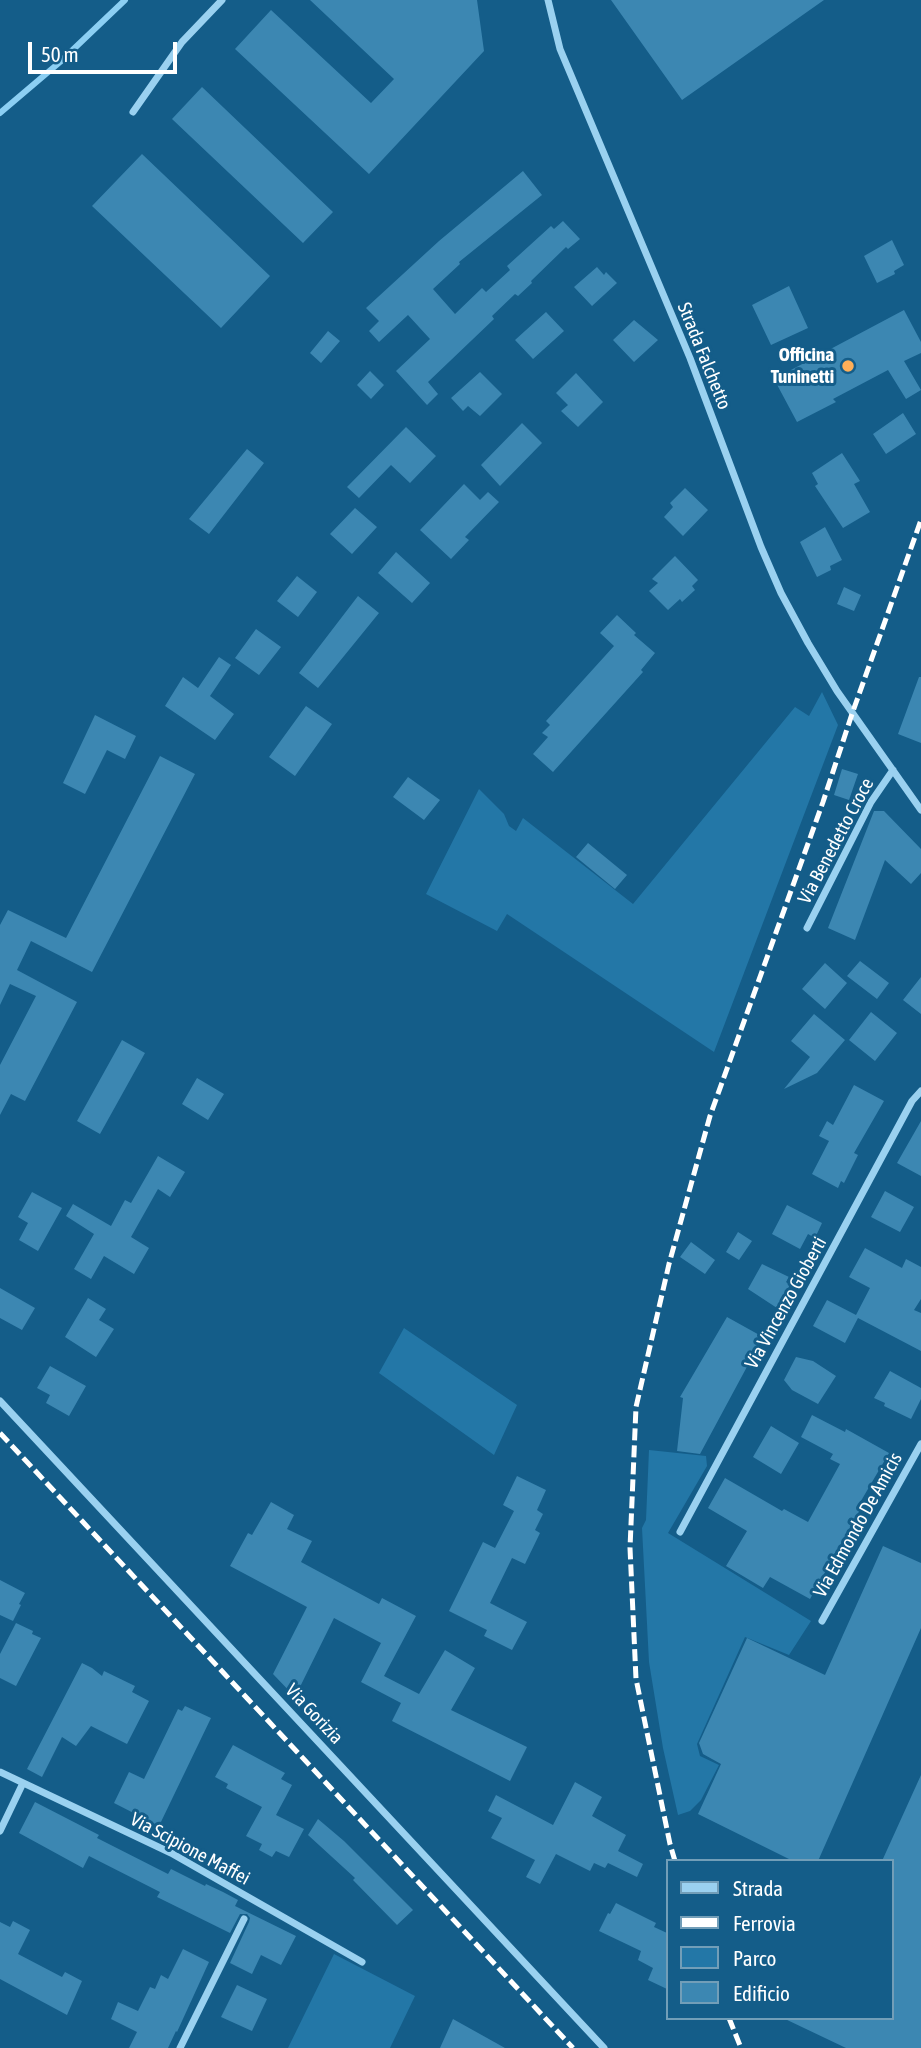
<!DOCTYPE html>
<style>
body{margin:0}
#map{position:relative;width:921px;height:2048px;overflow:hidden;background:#145d89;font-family:"Asap Condensed",sans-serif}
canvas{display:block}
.legend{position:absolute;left:666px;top:1859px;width:228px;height:161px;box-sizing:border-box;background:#145d89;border:2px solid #729eb8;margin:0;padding:9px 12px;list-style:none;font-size:21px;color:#fff}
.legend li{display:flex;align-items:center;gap:14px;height:35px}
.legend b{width:35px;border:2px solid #729eb8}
.scale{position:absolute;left:28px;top:42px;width:149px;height:32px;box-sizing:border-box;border:4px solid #fff;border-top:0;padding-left:9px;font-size:21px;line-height:24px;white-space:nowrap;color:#fff;-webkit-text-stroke:5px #145d89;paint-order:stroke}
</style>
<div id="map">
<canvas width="921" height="2048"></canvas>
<ul class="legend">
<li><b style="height:9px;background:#9ad1f0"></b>Strada</li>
<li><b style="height:9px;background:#fff"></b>Ferrovia</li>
<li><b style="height:19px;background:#2377a7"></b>Parco</li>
<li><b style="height:19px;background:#3c87b2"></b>Edificio</li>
</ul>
<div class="scale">50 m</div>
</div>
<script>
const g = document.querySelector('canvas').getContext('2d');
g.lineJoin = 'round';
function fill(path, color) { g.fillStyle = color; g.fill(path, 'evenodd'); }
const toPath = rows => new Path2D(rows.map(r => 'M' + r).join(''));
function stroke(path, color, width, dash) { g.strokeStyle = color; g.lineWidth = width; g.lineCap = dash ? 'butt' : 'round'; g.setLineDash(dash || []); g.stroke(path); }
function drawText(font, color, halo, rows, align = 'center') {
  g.font = font + ' "Asap Condensed",sans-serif'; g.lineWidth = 6; g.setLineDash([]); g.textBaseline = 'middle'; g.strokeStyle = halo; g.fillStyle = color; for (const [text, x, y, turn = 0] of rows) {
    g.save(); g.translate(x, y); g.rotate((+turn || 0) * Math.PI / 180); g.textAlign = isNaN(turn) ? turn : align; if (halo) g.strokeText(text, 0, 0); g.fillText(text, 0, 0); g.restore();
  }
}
fill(toPath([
 [822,692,838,725,714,1052,507,914,497,931,426,894,479,789,504,814,509,826,516,831,523,818,633,904,795,707,809,716],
 [404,1328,517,1405,494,1455,379,1373],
 [649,1450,706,1456,707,1466,668,1533,811,1621,789,1655,745,1637,697,1744,700,1756,719,1765,701,1800,690,1811,678,1815,663,1748,649,1662,642,1528,646,1520],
 [334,1954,415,1996,390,2048,288,2048]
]), '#2377a7');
stroke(toPath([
 [0,113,60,62,125,0]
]), '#8ccff3', 6);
fill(toPath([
 [310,0,477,0,484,51,369,174,235,49,271,10,371,103,394,79],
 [611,0,824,0,682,100],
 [202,87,333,212,303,243,172,119],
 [142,154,270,276,221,328,92,206],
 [523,171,542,195,459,262,460,264,433,289,455,314,482,288,486,292,510,270,507,266,551,226,554,229,563,221,580,239,568,249,566,247,531,281,532,283,518,296,515,294,492,316,494,319,428,382,438,394,427,405,396,371,430,339,408,315,379,342,369,331,379,321,366,308,439,241],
 [892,240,904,265,894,271,895,274,877,283,864,256],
 [597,267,604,275,606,272,617,283,592,306,574,287],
 [789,286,808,328,771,345,752,305],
 [904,310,921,342,921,353,904,361,921,390,906,399,888,370,833,399,836,402,797,422,774,379],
 [546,312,564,331,533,359,515,340],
 [634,320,658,340,634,362,613,340],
 [328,331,340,341,321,363,310,353],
 [370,371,384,385,371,399,357,385],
 [480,372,502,394,480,416,468,406,463,411,451,398],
 [576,373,603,402,578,427,561,411,568,405,556,393],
 [903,413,916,434,886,454,873,434],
 [522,423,542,443,500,486,481,465],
 [406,427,436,456,410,483,391,465,359,498,347,487],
 [247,449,264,463,209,534,189,519],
 [842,453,860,481,854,484,870,512,843,528,815,486,818,484,812,473],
 [464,484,480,500,488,492,499,502,465,537,469,540,451,559,420,530],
 [685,488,708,510,683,536,664,517,673,507,670,503],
 [355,508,377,527,352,554,330,534],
 [825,527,842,560,830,566,831,570,817,577,800,542],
 [396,552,430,583,412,603,378,573],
 [675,556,698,580,692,586,695,590,682,602,680,599,668,610,649,591,658,583,652,579],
 [297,576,317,592,298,617,277,601],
 [844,587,861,595,854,611,837,604],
 [358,596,379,613,318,688,299,673],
 [617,615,636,633,634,635,655,653,641,670,643,672,553,772,533,754,548,737,542,733,550,725,546,721,614,646,600,633],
 [256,629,281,647,259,675,235,658],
 [219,657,231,665,210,696,234,714,215,740,165,706,183,677,198,688],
 [919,677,921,677,921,743,898,734],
 [306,706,332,724,295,776,269,757],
 [95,715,136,736,125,759,107,750,85,794,63,783],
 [160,756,195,774,92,972,31,941,17,970,77,1002,25,1101,11,1094,0,1115,0,1065,36,996,10,984,0,1005,0,925,8,910,66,938],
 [842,769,858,774,849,800,834,795],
 [408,777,440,800,424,820,393,797],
 [874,811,884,811,921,849,921,873,911,884,885,860,855,940,828,928],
 [588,843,627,875,615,889,576,857],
 [860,961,889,983,877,999,847,976],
 [825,963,847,983,825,1009,802,989],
 [921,977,921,1014,903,1000],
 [871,1012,897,1033,875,1061,849,1040],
 [814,1014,845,1040,817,1073,784,1089,810,1057,791,1041],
 [122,1040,145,1053,100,1134,77,1121],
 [197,1078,224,1094,208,1120,182,1104],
 [854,1085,884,1101,854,1153,858,1155,844,1183,841,1181,838,1188,812,1174,829,1141,819,1136,827,1121,833,1125],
 [921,1121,921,1176,897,1163],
 [158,1156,185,1172,170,1197,158,1189,131,1237,149,1248,134,1274,104,1256,91,1279,74,1269,94,1234,66,1216,73,1204,111,1226,125,1200,131,1203],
 [885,1191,914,1207,900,1232,871,1217],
 [32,1192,62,1208,38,1251,19,1240,28,1223,18,1217],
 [787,1205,822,1223,815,1238,808,1234,800,1249,772,1234],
 [738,1232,752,1241,739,1260,726,1252],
 [691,1242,715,1260,705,1274,680,1257],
 [865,1248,902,1268,906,1259,921,1267,921,1299,914,1310,921,1313,921,1351,858,1318,845,1343,813,1326,827,1300,856,1315,870,1288,849,1277],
 [762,1264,789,1277,786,1282,790,1285,777,1308,748,1289],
 [0,1288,35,1308,22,1330,0,1318],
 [88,1298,106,1309,99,1320,114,1329,96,1357,65,1337],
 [727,1317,763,1337,700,1454,677,1451,683,1398,680,1397],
 [796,1357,813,1361,836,1376,818,1404,792,1390,784,1380],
 [50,1366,86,1386,69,1416,46,1403,50,1395,37,1388],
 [890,1371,921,1388,921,1399,911,1419,884,1406,885,1403,874,1398],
 [812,1415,845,1432,846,1429,889,1453,858,1506,861,1508,810,1599,770,1577,763,1588,726,1566,747,1531,708,1508,725,1478,782,1511,784,1509,808,1522,840,1464,830,1459,833,1454,801,1437],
 [771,1426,799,1443,781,1474,753,1457],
 [517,1476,546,1490,537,1510,543,1514,535,1530,540,1533,525,1564,512,1558,490,1603,527,1622,512,1650,484,1636,487,1630,449,1611,483,1542,495,1548,514,1511,503,1505],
 [271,1502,294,1515,287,1529,312,1541,301,1562,379,1604,382,1598,416,1616,384,1676,419,1694,445,1650,475,1668,451,1710,527,1747,510,1781,392,1721,401,1703,361,1682,381,1643,334,1618,295,1697,273,1674,307,1607,230,1566,248,1533,252,1535],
 [883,1546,921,1563,921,1628,818,1861,793,1861,698,1814,721,1764,703,1754,699,1743,747,1638,825,1675],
 [0,1580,25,1593,19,1604,21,1605,13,1621,0,1615],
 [16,1623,33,1631,32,1634,41,1638,16,1686,0,1678,0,1654],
 [82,1663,92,1668,102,1676,104,1671,135,1686,132,1692,149,1701,127,1744,91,1726,76,1746,62,1737,42,1777,27,1769],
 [185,1706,211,1718,159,1826,114,1803,129,1772,144,1779,178,1709,182,1711],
 [233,1745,285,1773,281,1779,292,1785,276,1815,304,1829,289,1857,276,1851,272,1857,259,1850,262,1844,246,1836,262,1807,226,1788,228,1784,215,1777],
 [921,1775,921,2048,846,2048,783,2018,891,2018,891,1861,882,1861],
 [575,1782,602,1797,592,1816,626,1835,618,1851,643,1864,637,1877,608,1863,605,1868,594,1863,590,1871,556,1854,540,1884,526,1877,535,1860,491,1838,502,1818,488,1811,496,1795,553,1825],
 [35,1802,99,1835,97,1838,168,1874,171,1869,205,1886,206,1884,223,1892,238,1900,235,1906,296,1936,281,1965,261,1955,252,1974,230,1963,249,1922,250,1918,247,1914,240,1914,230,1933,157,1897,160,1892,89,1856,83,1868,19,1833],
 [318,1819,344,1841,413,1910,397,1925,353,1880,355,1878,308,1835],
 [616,1903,656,1923,654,1927,667,1933,667,1989,648,1980,653,1968,638,1960,641,1951,599,1931,608,1913,610,1914],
 [13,1921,30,1930,18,1954,62,1977,65,1972,82,1981,67,2015,0,1979,0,1922,10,1927],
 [183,1949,209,1962,177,2032,176,2031,168,2048,129,2048,137,2032,111,2019,118,2002,138,2011,150,1987,155,1989,161,1975,168,1979],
 [237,1985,267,1999,252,2031,221,2017],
 [453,2019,505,2048,440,2048]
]), '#3c87b2');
stroke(toPath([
 [548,0,560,49,690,358,761,547,781,593,808,643,837,691,921,810],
 [133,112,182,42,222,0],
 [807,928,871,802,893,770],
 [0,1401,604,2048],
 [680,1532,912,1101,921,1091],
 [822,1621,921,1444],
 [0,1772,171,1853,362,1962],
 [0,1831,23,1783],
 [180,2048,244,1919]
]), '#9ad1f0', 7);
stroke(toPath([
 [0,1433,573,2048],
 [675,1861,670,1844,636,1679,630,1548,636,1407,669,1264,710,1116,823,802,852,714,921,520],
 [729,2018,741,2048]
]), '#fff', 5, [12, 5]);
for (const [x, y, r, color] of [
 [848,366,7,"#ffaf58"]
]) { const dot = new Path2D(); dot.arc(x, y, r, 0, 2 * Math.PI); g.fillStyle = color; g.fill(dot); stroke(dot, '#145d89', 2.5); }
drawText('bold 19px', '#fff', '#145d89', [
 ["Officina",834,355],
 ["Tuninetti",834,377]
], 'right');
drawText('19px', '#fff', '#145d89', [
 ["Strada Falchetto",704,356,68],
 ["Via Benedetto Croce",836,841,-62],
 ["Via Vincenzo Gioberti",786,1303,-61],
 ["Via Edmondo De Amicis",858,1525,-61],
 ["Via Gorizia",314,1714,47],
 ["Via Scipione Maffei",190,1849,28]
]);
</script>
